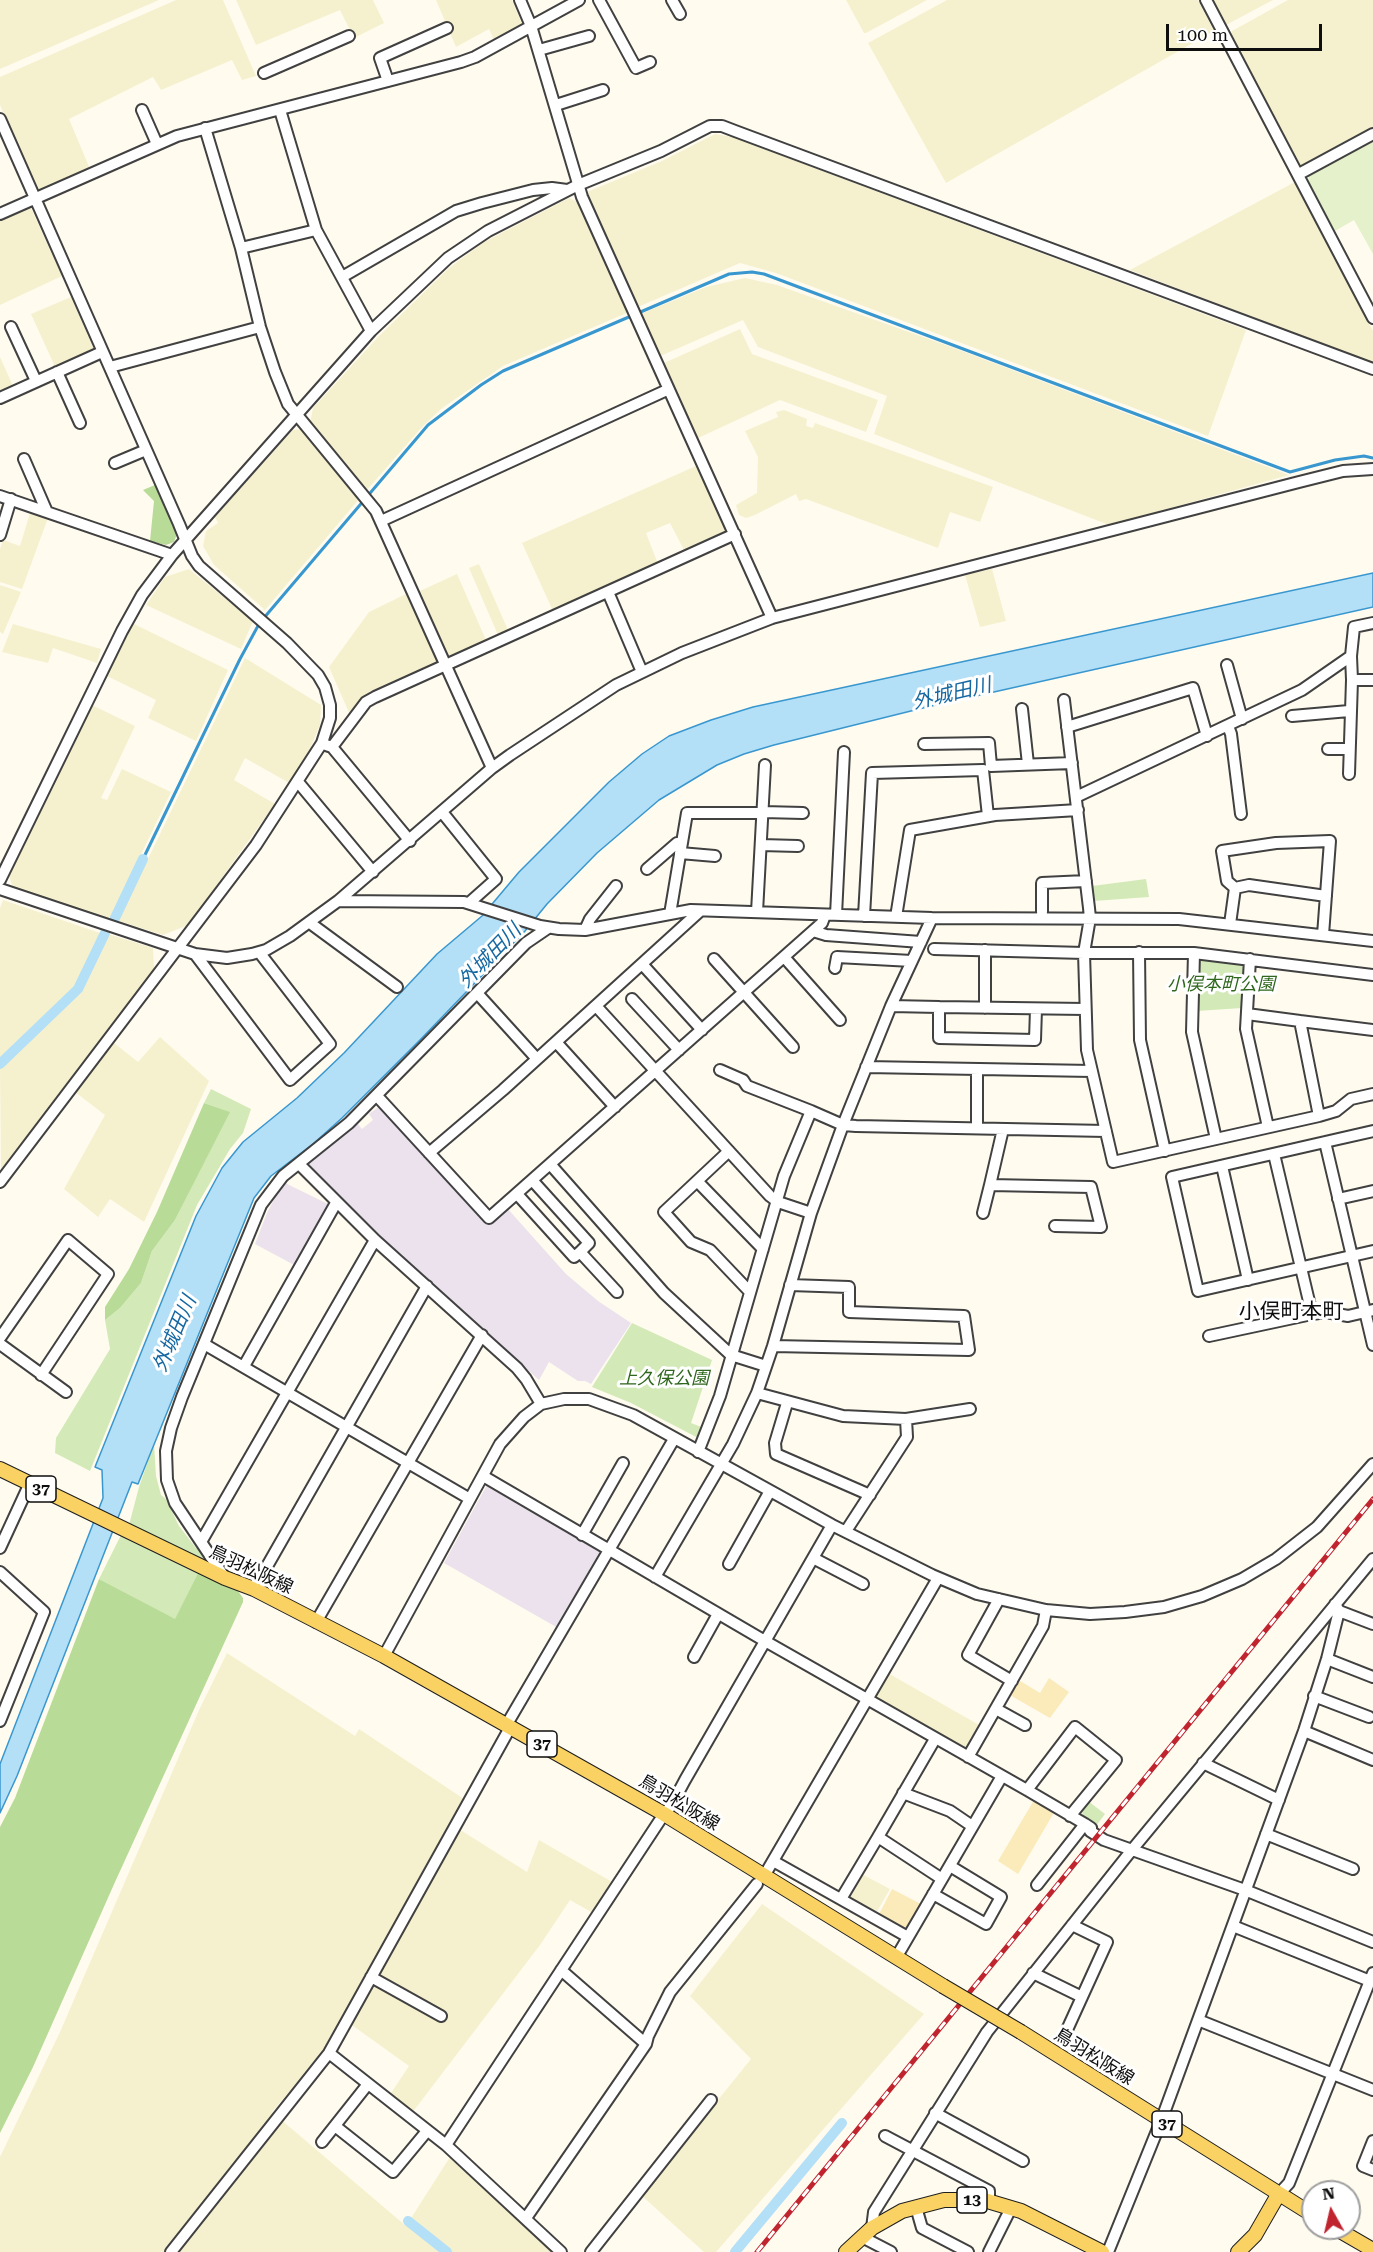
<!DOCTYPE html>
<meta charset="utf-8">
<style>
body{margin:0}
#map{position:relative;width:1373px;height:2252px;overflow:hidden;background:#fffbef;font-family:"Roboto Serif",serif}
canvas{display:block}
.north{position:absolute;left:1301px;top:2180px;width:60px;height:60px;box-sizing:border-box;background:#fff;border:2px solid #9f9f9f;border-radius:50%;rotate:352deg;font-size:16px;font-weight:700;line-height:24px;text-align:center;color:#0e0e0e}
.north::after{content:'';display:block;margin:auto;width:21px;height:27px;background:#c0242f;clip-path:polygon(50% 0,100% 100%,50% 72%,0 100%)}
.scale{position:absolute;left:1166px;top:24px;width:156px;height:27px;box-sizing:border-box;border:3px solid #0e0e0e;border-top:0;padding-left:8px;font-size:18px;line-height:21px;white-space:nowrap;color:#0e0e0e;-webkit-text-stroke:4px #fff;paint-order:stroke}
</style>
<div id="map">
<canvas width="1373" height="2252"></canvas>
<div class="north">N</div>
<div class="scale">100 m</div>
</div>
<script>
const g = document.querySelector('canvas').getContext('2d');
g.lineJoin = 'round';
function fill(path, color) { g.fillStyle = color; g.fill(path, 'evenodd'); }
const toPath = rows => new Path2D(rows.map(r => 'M' + r).join(''));
function stroke(path, color, width, dash) { g.strokeStyle = color; g.lineWidth = width; g.lineCap = dash ? 'butt' : 'round'; g.setLineDash(dash || []); g.stroke(path); }
function drawText(font, color, halo, rows, align = 'center') {
  g.font = font + ' "Roboto Serif","Noto Sans JP",serif'; g.lineWidth = 6; g.setLineDash([]); g.textBaseline = 'middle'; g.strokeStyle = halo; g.fillStyle = color; for (const [text, x, y, turn = 0] of rows) {
    g.save(); g.translate(x, y); g.rotate((+turn || 0) * Math.PI / 180); g.textAlign = isNaN(turn) ? turn : align; if (halo) g.strokeText(text, 0, 0); g.fillText(text, 0, 0); g.restore();
  }
}
fill(toPath([
 [381,1105,488,1225,507,1208,566,1274,598,1301,631,1323,591,1384,585,1381,578,1381,549,1362,539,1380,364,1224,309,1168,308,1163,357,1123,362,1129,373,1120,369,1114],
 [283,1182,328,1204,296,1266,255,1244,267,1213],
 [487,1485,604,1550,558,1628,444,1563]
]), '#ebe2ed');
fill(toPath([
 [0,0,159,0,0,69],
 [176,0,223,0,256,76,242,80,232,60,161,90,153,77,69,119,90,169,37,192,0,105,0,77],
 [236,0,373,0,384,23,354,38,340,10,256,45],
 [436,0,512,0,522,24,494,40,489,29,456,47],
 [846,0,927,0,866,33,864,33],
 [947,0,1198,0,1214,31,946,183,868,43],
 [1213,0,1273,0,1226,25],
 [1288,0,1373,0,1373,131,1307,167,1300,165,1231,35,1232,31],
 [715,134,732,137,1246,330,1208,436,776,273,740,263,638,307,587,192,662,161],
 [1295,182,1373,331,1373,363,1130,270],
 [569,198,579,203,629,312,503,366,441,409,422,427,367,490,310,423,313,408,379,336,449,268,484,242],
 [30,206,62,276,0,305,0,220],
 [745,278,777,285,954,348,1289,475,1109,525,874,434,887,396,758,347,743,320,658,357,638,315,706,287],
 [71,297,95,352,56,369,31,314],
 [740,329,752,354,878,400,866,432,780,400,696,439,664,363],
 [0,357,13,386,0,392],
 [784,410,807,419,806,426,813,428,815,423,993,487,980,522,950,512,938,548,806,499,799,501,796,494,755,515,746,518,739,515,736,505,757,493,758,457,745,431,778,417,776,412],
 [303,429,360,498,265,610,214,565,203,546,206,531,218,523,215,517,293,430],
 [696,466,729,532,685,552,670,523,646,533,658,564,553,611,522,543],
 [30,513,48,518,22,589,0,582,0,549,3,540,20,546],
 [479,564,508,630,498,635,469,568],
 [189,569,253,621,241,649,146,605,165,577],
 [992,569,1006,621,980,627,965,575],
 [457,574,486,640,448,658,420,591],
 [0,585,21,592,3,634,0,632],
 [408,593,439,661,371,691,350,715,329,667,369,612],
 [132,623,228,670,196,741,148,718,156,700,107,676],
 [13,624,101,649,97,663,53,648,48,663,2,652],
 [245,658,321,705,320,725,305,761,291,784,245,758,234,780,275,804,188,925,163,935,118,921],
 [92,705,135,726,101,798,107,800,122,769,171,792,110,919,13,887,9,876],
 [3,900,103,934,77,984,0,1060,0,908],
 [108,934,153,948,154,969,1,1171,0,1069,79,992],
 [160,1037,209,1081,144,1222,110,1199,98,1217,64,1189,105,1115,75,1092,114,1043,138,1062],
 [227,1653,355,1736,359,1729,464,1799,451,1824,527,1872,539,1840,614,1883,593,1913,570,1900,540,1945,412,2113,389,2096,409,2066,342,2018,322,2053,272,2112,406,2226,450,2157,554,2252,0,2252,0,2157,60,2032,199,1710],
 [886,1672,981,1726,967,1754,869,1699],
 [858,1872,890,1889,875,1915,846,1898],
 [762,1904,924,2014,716,2252,704,2252,641,2195,751,2059,690,1996]
]), '#f5f1cf');
fill(toPath([
 [1146,879,1149,897,1094,901,1092,886],
 [1203,958,1242,963,1244,969,1242,1008,1197,1011,1198,962],
 [211,1089,251,1109,243,1133,230,1149,197,1205,90,1471,55,1453,56,1438,110,1349,105,1320,120,1308,141,1283,152,1251,175,1220,229,1112,204,1103],
 [632,1323,712,1360,691,1423,704,1428,700,1439,631,1403,592,1387],
 [154,1444,156,1476,161,1495,166,1499,179,1526,196,1548,200,1546,212,1564,129,1525,139,1487],
 [121,1535,198,1573,175,1620,99,1579],
 [1088,1801,1105,1814,1096,1826,1083,1818,1082,1809]
]), '#d3eab8');
fill(toPath([
 [155,485,177,534,174,542,166,545,150,541,154,501,143,490],
 [204,1103,230,1112,175,1220,152,1251,141,1283,120,1308,105,1320,105,1307,129,1269,157,1212],
 [198,1573,238,1591,243,1598,243,1602,115,1882,33,2067,0,2133,0,1827,15,1798,99,1579,175,1619]
]), '#b8db97');
fill(toPath([
 [1049,1678,1069,1692,1050,1718,1008,1694,1017,1679,1040,1693],
 [1034,1800,1055,1811,1018,1874,998,1861],
 [892,1889,921,1904,906,1935,877,1918]
]), '#fbebbb');
fill(toPath([
 [1373,141,1373,254,1354,220,1335,231,1308,180,1309,175]
]), '#e5f1ca');
const water = toPath([
 [1373,573,1373,607,927,707,774,745,744,754,717,765,659,800,597,853,547,904,525,931,420,1040,342,1118,313,1144,271,1176,254,1198,138,1484,132,1482,17,1776,0,1813,0,1764,103,1498,102,1470,95,1467,196,1216,222,1168,243,1142,297,1098,344,1053,437,954,482,916,519,872,609,782,642,754,669,736,711,720,753,707,1373,573]
]);
fill(water, '#b3dff7');
stroke(water, '#3997cf', 1.5);
stroke(toPath([
 [263,619,428,425,481,385,503,371,729,274,752,272,764,274,1290,472,1335,460,1364,456,1373,458],
 [143,859,240,659,259,624]
]), '#3997cf', 3);
stroke(toPath([
 [115,918,143,859],
 [0,1064,78,989,105,933],
 [408,2221,447,2252],
 [735,2252,842,2123]
]), '#b3dff7', 10);
const minor = toPath([
 [520,0,531,26,582,197,772,618],
 [599,0,636,68,650,62],
 [672,0,680,14],
 [1206,0,1373,318],
 [539,50,589,36],
 [264,73,349,36],
 [388,81,380,58,447,28],
 [556,105,603,90],
 [142,110,157,144],
 [280,110,316,230,371,331],
 [0,119,179,524,192,556,199,566,287,643,318,675,325,687,330,705,330,718,322,743,256,845,0,1182],
 [205,128,241,248,260,327,275,372,288,404,376,511,492,768],
 [1299,174,1373,134],
 [0,214,177,136,461,62,475,57,579,0],
 [241,248,316,230],
 [342,277,456,211,482,203,533,190,552,188,567,190],
 [11,327,36,381],
 [110,367,260,327],
 [57,372,80,423],
 [0,398,102,352],
 [24,459,47,512],
 [115,463,146,450],
 [0,496,172,555],
 [381,521,667,390],
 [0,535,11,499],
 [608,592,642,672],
 [1351,656,1352,680,1373,680],
 [1227,665,1242,719],
 [1064,700,1089,908,1090,918,1084,953,1087,1050,1113,1162,1319,1116,1336,1111,1351,1099,1373,1094],
 [1022,709,1028,764],
 [1292,716,1349,711],
 [1228,726,1231,734,1241,814],
 [1067,727,1193,688,1207,736],
 [924,744,989,743,991,766,1072,763],
 [326,745,332,747,410,841],
 [332,747,366,702,375,697,735,534],
 [1328,749,1349,749],
 [1349,774,1352,680],
 [298,782,373,872],
 [1076,797,1302,690,1351,656,1354,627,1373,623],
 [442,812,496,879,469,903],
 [763,812,803,813],
 [761,845,798,846],
 [680,853,715,856],
 [647,869,677,843,682,843],
 [0,880,122,631,142,595,172,555,371,331,448,258,488,231,578,185,661,151,710,126,722,126,735,131,1373,369],
 [1235,888,1249,885,1326,896],
 [0,889,195,954,227,958,252,954,266,950,290,936,338,901,492,768,510,755,616,685,682,653,772,618,1299,482,1343,471,1373,469],
 [338,901,464,902,540,926,559,929,585,930,691,910,932,918,1179,919,1373,941],
 [757,912,765,765],
 [1042,912,1042,883,1086,881],
 [670,914,687,813,763,813],
 [836,915,844,752],
 [864,916,872,773,983,770,988,816],
 [896,917,910,830,995,815,1078,810],
 [310,923,397,987],
 [1230,924,1235,888,1227,881,1222,851,1276,843,1330,841,1323,935],
 [585,930,590,919,616,886],
 [813,931,826,935,921,942],
 [934,949,1084,953,1194,953,1373,975],
 [1139,952,1140,1040,1165,1151],
 [1194,953,1192,1032,1216,1139],
 [195,954,290,1080,330,1044,259,952],
 [784,957,840,1020],
 [714,959,793,1047],
 [1250,959,1246,1029,1268,1127],
 [642,964,702,1030],
 [835,968,837,957,912,961],
 [477,993,537,1059],
 [632,999,679,1050],
 [596,1006,770,1196,778,1202,811,1213],
 [891,1006,939,1007],
 [985,1008,985,950],
 [1036,1009,1035,1040,939,1038,939,1007,1085,1009],
 [1247,1014,1300,1021],
 [556,1042,615,1107],
 [866,1067,1092,1071],
 [720,1070,743,1080,747,1086,811,1111],
 [377,1096,489,1218,822,923,825,915],
 [1319,1116,1300,1021,1373,1030],
 [977,1128,977,1069],
 [1003,1129,990,1185,1091,1187,1101,1227,1055,1226],
 [1373,1131,1325,1142,1373,1345],
 [1325,1142,1172,1177,1198,1291,1373,1251],
 [729,1151,664,1212,691,1242,710,1250,750,1292],
 [429,1153,503,1090,700,911],
 [1274,1154,1312,1314],
 [299,1164,375,1240,517,1368,526,1379,541,1404],
 [550,1164,664,1293,731,1355,766,1366],
 [1222,1166,1248,1280],
 [697,1181,763,1249],
 [517,1194,574,1257,580,1252,589,1243,532,1180],
 [1338,1199,1373,1191],
 [983,1213,990,1185],
 [580,1252,617,1292],
 [1209,1336,1312,1314,1326,1312,1348,1316,1373,1310],
 [0,1338,68,1240,108,1274,41,1375],
 [0,1344,66,1392],
 [204,1344,470,1499],
 [773,1346,969,1350,964,1316,849,1312,849,1287,790,1285],
 [244,1366,336,1203],
 [757,1393,843,1416,906,1419,970,1409],
 [787,1403,775,1443,776,1454,870,1495],
 [698,1452,720,1396,784,1176,811,1111,843,1125,856,1126,1106,1131],
 [483,1476,765,1641,1027,1790,1085,1824,1091,1828,1090,1831,1104,1840,1245,1890,1373,1942],
 [846,1531,907,1437,906,1419],
 [582,1535,623,1463],
 [201,1542,375,1240],
 [0,1548,30,1483],
 [813,1558,863,1584],
 [729,1564,770,1491],
 [0,1572,44,1612,0,1721],
 [655,1577,733,1444,757,1393,773,1346,811,1213,843,1125,891,1006,932,918],
 [225,1578,175,1503,167,1480,166,1451,171,1428,182,1397,261,1205,283,1176,349,1123,526,943,548,928],
 [254,1589,427,1286],
 [999,1599,968,1655,1012,1681],
 [1339,1611,1373,1624],
 [316,1622,482,1335],
 [384,1656,500,1444,524,1417,541,1404,564,1399,589,1399,633,1415,832,1525,932,1575,977,1594,1046,1610,1090,1614,1125,1612,1164,1607,1202,1596,1242,1579,1276,1559,1317,1527,1373,1464],
 [694,1657,718,1614],
 [1327,1659,1373,1677],
 [1314,1696,1369,1717],
 [996,1709,1025,1725],
 [507,1724,674,1439],
 [1304,1731,1373,1760],
 [968,1757,1043,1626,1046,1610],
 [1203,1763,1279,1800],
 [1027,1790,1075,1727,1116,1760,1070,1816],
 [903,1793,950,1811,972,1826],
 [1266,1834,1353,1869],
 [878,1837,935,1739],
 [773,1861,908,1937],
 [767,1871,938,1578],
 [1037,1885,1085,1824],
 [933,1894,986,1924,1001,1897,950,1866],
 [841,1899,878,1837,942,1879],
 [1233,1926,1370,1981],
 [900,1951,1002,1776],
 [561,1970,646,2044],
 [1033,1973,1082,1997],
 [371,1977,441,2016],
 [1198,2020,1373,2090],
 [1066,2032,1107,1942,1072,1925],
 [329,2053,446,2145,561,2252],
 [935,2113,1023,2161],
 [1164,2113,1304,1731,1327,1659,1339,1611,1335,1604],
 [335,2126,393,2172,427,2131],
 [885,2136,989,2191,989,2202],
 [1373,2141,1363,2166,1373,2170],
 [322,2142,368,2084],
 [446,2145,664,1814,671,1806,685,1780,832,1525],
 [1278,2195,1289,2183,1373,1973],
 [916,2207,922,2228,968,2252],
 [526,2218,646,2044,648,2036,670,1992,757,1884],
 [872,2228,874,2212,987,2032,1131,1851,1373,1559],
 [862,2237,891,2252],
 [171,2252,329,2053,511,1726],
 [591,2252,711,2100],
 [989,2252,1011,2208],
 [1108,2252,1159,2126]
]);
const major = toPath([
 [0,1469,225,1578,254,1589,384,1656,664,1814,943,1986],
 [1021,2032,1313,2215],
 [1335,2228,1373,2250],
 [846,2252,872,2228,902,2211,944,2200,984,2200,1021,2211,1102,2252],
 [1238,2252,1255,2235,1278,2195]
]);
stroke(minor, '#414141', 14);
stroke(major, '#1f1f1f', 16);
stroke(minor, '#fff', 10);
stroke(major, '#fad264', 14);
const rail = toPath([
 [757,2252,1373,1499]
]);
stroke(rail, '#c0242f', 5);
stroke(rail, '#fff', 3, [9]);
const majorBridge = toPath([
 [943,1986,1021,2032]
]);
stroke(majorBridge, '#1f1f1f', 16, []);
stroke(majorBridge, '#fad264', 14);
for (const [x, y, w] of [
 [41,1489,30],
 [542,1744,30],
 [1167,2124,30],
 [972,2200,30]
]) { const box = new Path2D(); box.roundRect(x - w / 2, y - 13, w, 26, 4.5); g.fillStyle = '#fff'; g.fill(box); stroke(box, '#0e0e0e', 1.5); }
drawText('bold 16px', '#0e0e0e', null, [
 ["37",41,1489],
 ["37",542,1744],
 ["37",1167,2124],
 ["13",972,2200]
]);
drawText('italic 18px', '#2e671d', '#fff', [
 ["小俣本町公園",1221,985],
 ["上久保公園",664,1379]
]);
drawText('18px', '#0e0e0e', '#fff', [
 ["鳥羽松阪線",251,1570,25],
 ["鳥羽松阪線",679,1803,31],
 ["鳥羽松阪線",1094,2057,32]
]);
drawText('italic 20px', '#1568a2', '#fff', [
 ["外城田川",952,694,-13],
 ["外城田川",490,956,-46],
 ["外城田川",175,1334,-67]
]);
drawText('21px', '#0e0e0e', '#fff', [
 ["小俣町本町",1291,1312]
]);
</script>
